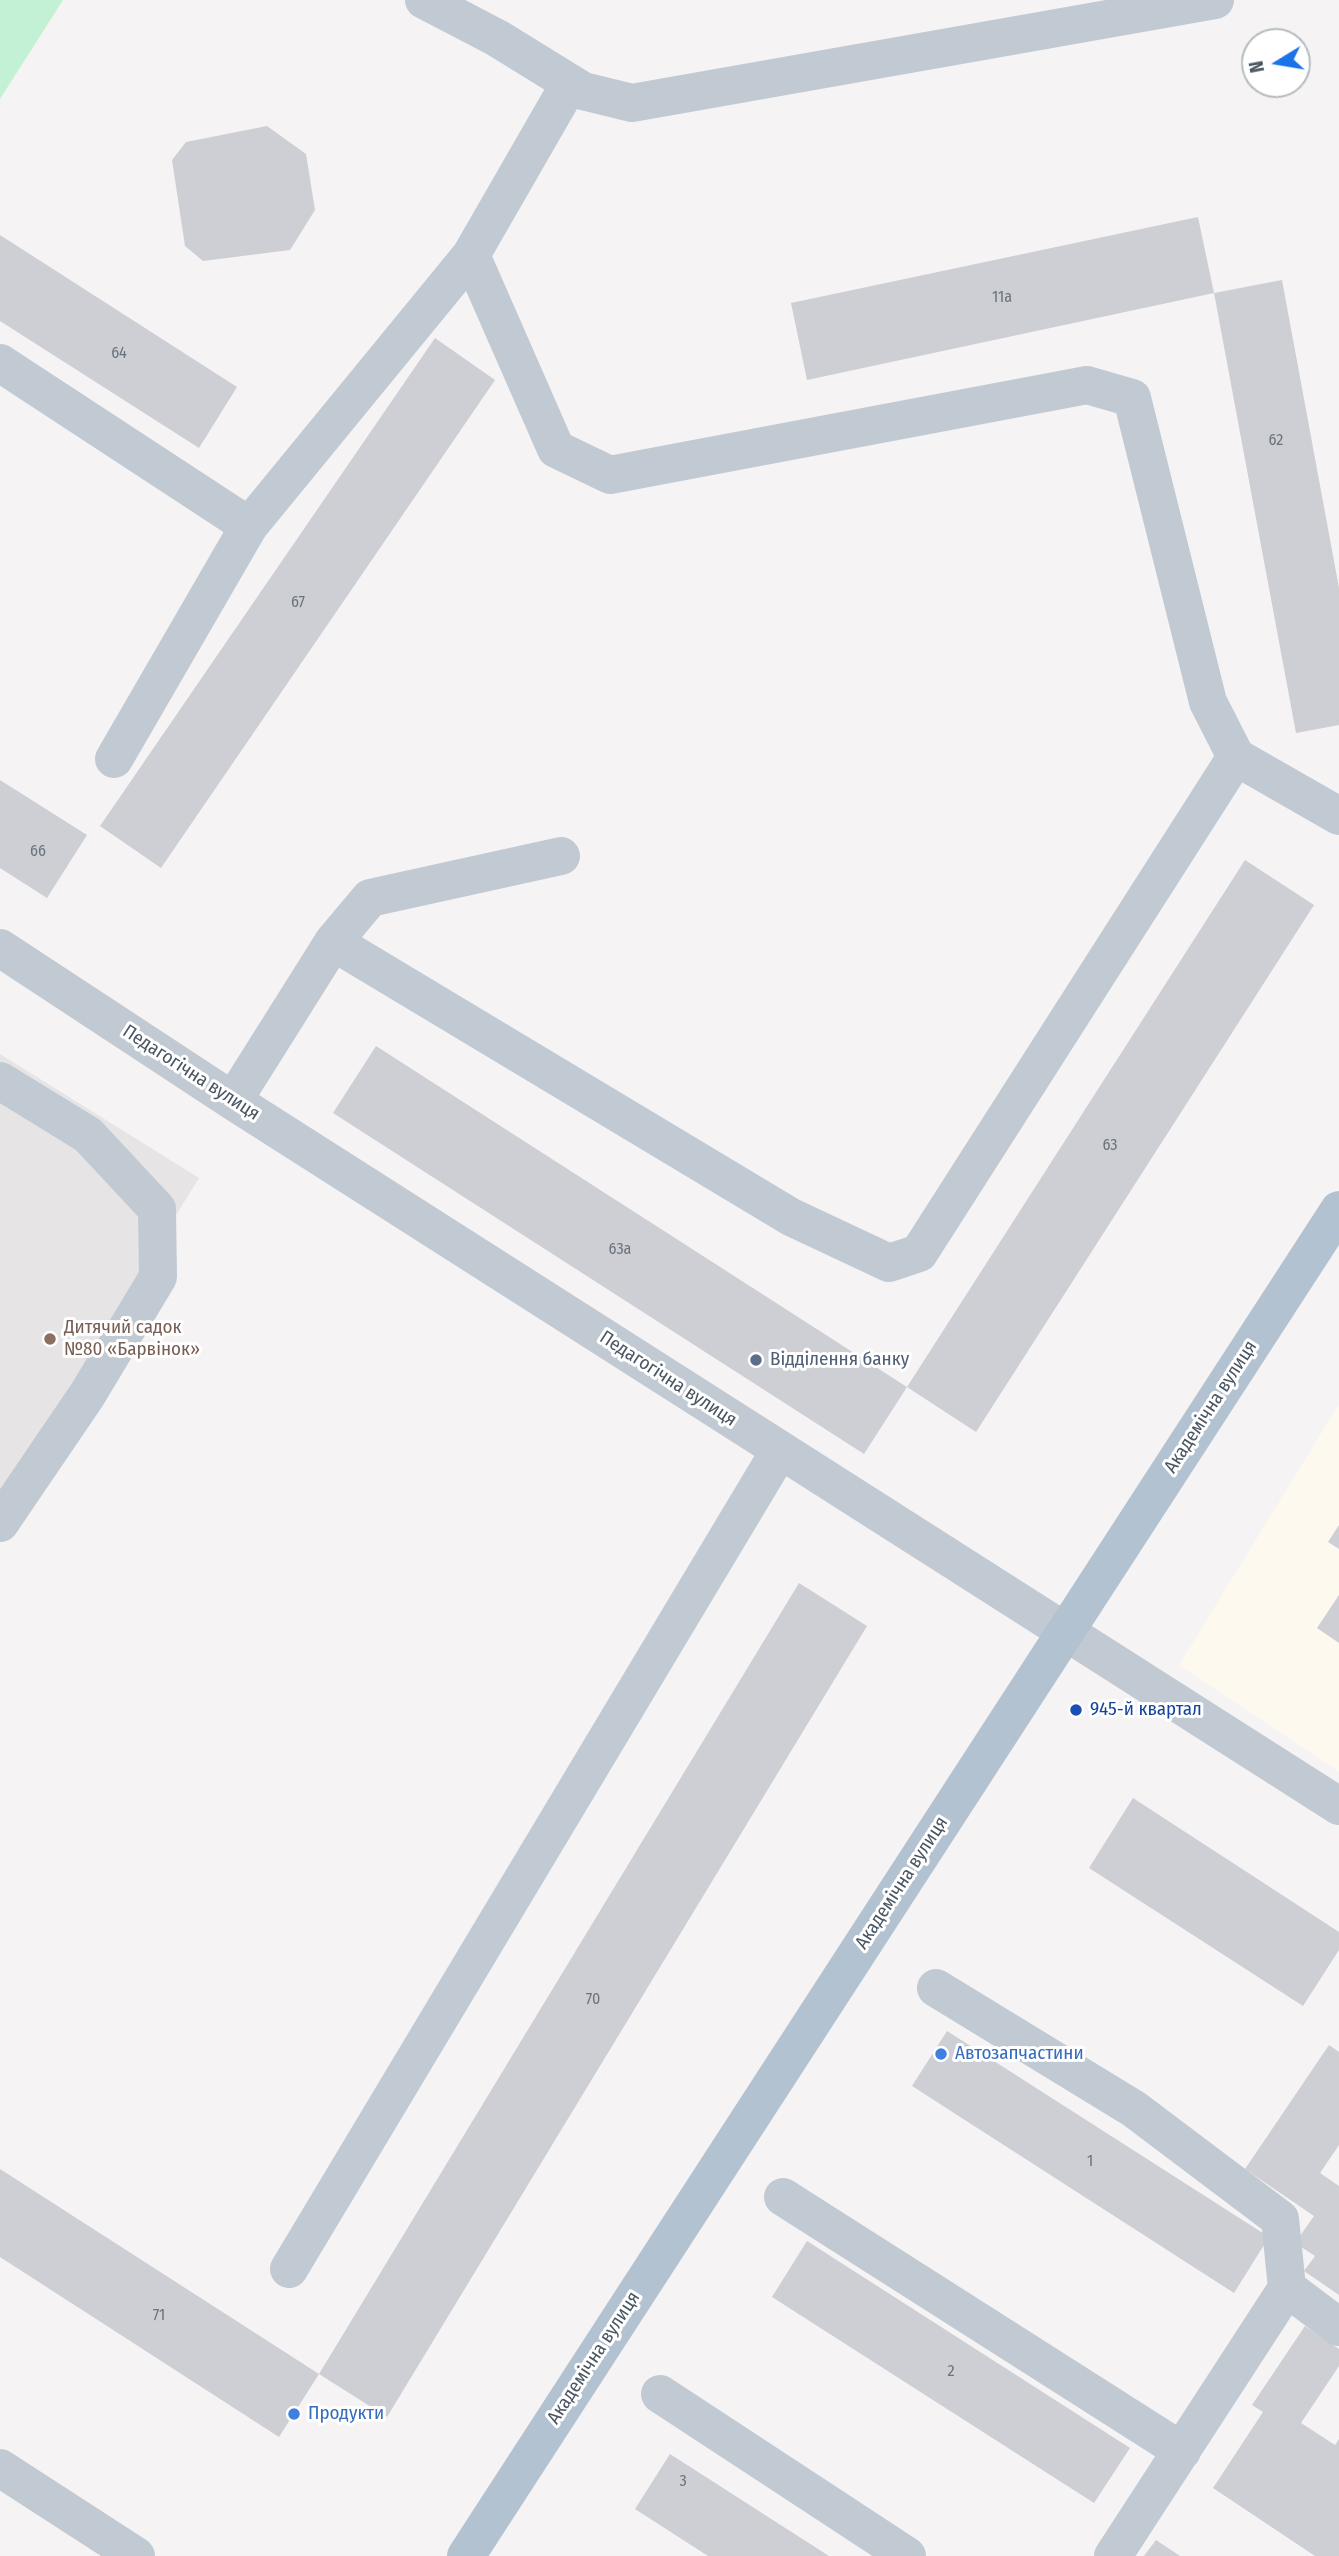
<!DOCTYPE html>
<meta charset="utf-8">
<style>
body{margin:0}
#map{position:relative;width:1339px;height:2556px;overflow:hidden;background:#f5f3f3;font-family:"Fira Sans Condensed",sans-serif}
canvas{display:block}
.north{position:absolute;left:1241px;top:28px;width:70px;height:70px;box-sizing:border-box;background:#fff;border:2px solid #b7bbc0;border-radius:50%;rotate:259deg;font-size:19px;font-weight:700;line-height:28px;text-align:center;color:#4a5661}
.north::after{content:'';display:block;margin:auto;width:24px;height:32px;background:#1a73e8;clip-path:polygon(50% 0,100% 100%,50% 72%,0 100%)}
</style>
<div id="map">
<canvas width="1339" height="2556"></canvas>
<div class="north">N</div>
</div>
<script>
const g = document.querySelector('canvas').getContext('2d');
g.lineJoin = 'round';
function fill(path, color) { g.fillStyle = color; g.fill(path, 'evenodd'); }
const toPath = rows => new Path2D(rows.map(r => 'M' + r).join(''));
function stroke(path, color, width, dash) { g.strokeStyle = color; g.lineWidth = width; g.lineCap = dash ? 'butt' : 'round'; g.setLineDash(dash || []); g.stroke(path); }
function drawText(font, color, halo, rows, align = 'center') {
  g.font = font + ' "Fira Sans Condensed",sans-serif'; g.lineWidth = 6; g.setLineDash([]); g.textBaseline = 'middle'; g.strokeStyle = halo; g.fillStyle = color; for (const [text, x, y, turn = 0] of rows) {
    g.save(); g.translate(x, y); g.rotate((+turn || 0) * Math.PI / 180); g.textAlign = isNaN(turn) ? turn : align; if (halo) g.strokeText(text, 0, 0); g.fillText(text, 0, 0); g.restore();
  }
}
fill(toPath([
 [1339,1404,1339,1772,1179,1665]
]), '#fdf9ef');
fill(toPath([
 [0,1054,199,1178,0,1499]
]), '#e6e4e5');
fill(toPath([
 [0,0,63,0,0,99]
]), '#c3f1d5');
fill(toPath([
 [267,126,306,154,315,210,290,250,203,261,185,246,172,160,186,142],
 [1198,217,1214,293,807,380,791,303],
 [0,235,237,387,199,448,0,321],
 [1282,280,1339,588,1339,725,1296,733,1214,293],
 [435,338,495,380,161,868,100,826],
 [0,780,87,835,47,898,0,868],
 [1245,860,1314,905,976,1432,907,1387],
 [376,1046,907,1387,864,1454,333,1113],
 [1339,1525,1339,1549,1328,1542],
 [799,1583,867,1626,387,2417,319,2374],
 [1339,1595,1339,1643,1317,1628],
 [1133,1798,1339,1932,1339,1950,1303,2006,1089,1868],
 [947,2031,1269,2237,1234,2293,912,2086],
 [1329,2045,1339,2052,1339,2145,1320,2173,1339,2186,1339,2295,1304,2271,1315,2256,1295,2243,1314,2216,1245,2169],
 [0,2169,319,2374,279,2437,0,2257],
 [807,2241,1130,2448,1094,2503,772,2297],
 [1305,2326,1339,2349,1339,2366,1301,2423,1335,2445,1339,2439,1339,2556,1315,2556,1213,2488,1263,2412,1252,2405],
 [670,2454,829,2556,708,2556,635,2509],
 [1156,2540,1180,2556,1144,2556]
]), '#cdcfd5');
stroke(toPath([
 [424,0,497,38,583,91,632,103,1215,0],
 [471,255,556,449,610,475,1087,385,1132,398,1208,702,1236,757,1339,816],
 [0,363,249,526],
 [114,759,249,526,471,255,570,83],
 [333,942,791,1217,889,1263,919,1253,1236,757],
 [0,948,233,1101,1339,1806],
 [0,1081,88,1135,157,1209,158,1277,87,1395,0,1523],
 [233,1101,333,942,370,898,561,856],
 [936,1988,1134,2109,1280,2219,1287,2288,1113,2556],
 [783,2197,1182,2451],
 [289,2269,780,1450],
 [1287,2288,1339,2327],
 [660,2394,907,2556],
 [0,2468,136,2556]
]), '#c1cad2', 38);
stroke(toPath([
 [466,2556,1339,1210]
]), '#b3c2d1', 38);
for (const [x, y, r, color] of [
 [50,1339,7,"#8d6e63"],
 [756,1360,7,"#5c6f8a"],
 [1076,1710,7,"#1a4fb4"],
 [941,2054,7,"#3f7fe0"],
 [294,2414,7,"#3f7fe0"]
]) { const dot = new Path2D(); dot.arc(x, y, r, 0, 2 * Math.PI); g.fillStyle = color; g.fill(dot); stroke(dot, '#fff', 2.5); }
drawText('16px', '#6b747e', null, [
 ["11а",1002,298],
 ["64",119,354],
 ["62",1276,441],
 ["67",298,603],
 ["66",38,852],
 ["63",1110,1146],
 ["63а",620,1250],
 ["70",593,2000],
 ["1",1090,2162],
 ["71",159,2316],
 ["2",951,2372],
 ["3",683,2482]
]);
drawText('19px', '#4a5661', '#fff', [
 ["Педагогічна вулиця",191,1073,33],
 ["Педагогічна вулиця",668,1379,33],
 ["Академічна вулиця",1211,1407,-57],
 ["Академічна вулиця",902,1883,-57],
 ["Академічна вулиця",594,2358,-57]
]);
drawText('19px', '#785e54', '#fff', [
 ["Дитячий садок",64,1328],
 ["№80 «Барвінок»",64,1350]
], 'left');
drawText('19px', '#4e5e75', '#fff', [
 ["Відділення банку",770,1360]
], 'left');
drawText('19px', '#164399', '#fff', [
 ["945-й квартал",1090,1710]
], 'left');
drawText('19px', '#366cbe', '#fff', [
 ["Автозапчастини",955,2054],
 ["Продукти",308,2414]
], 'left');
</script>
